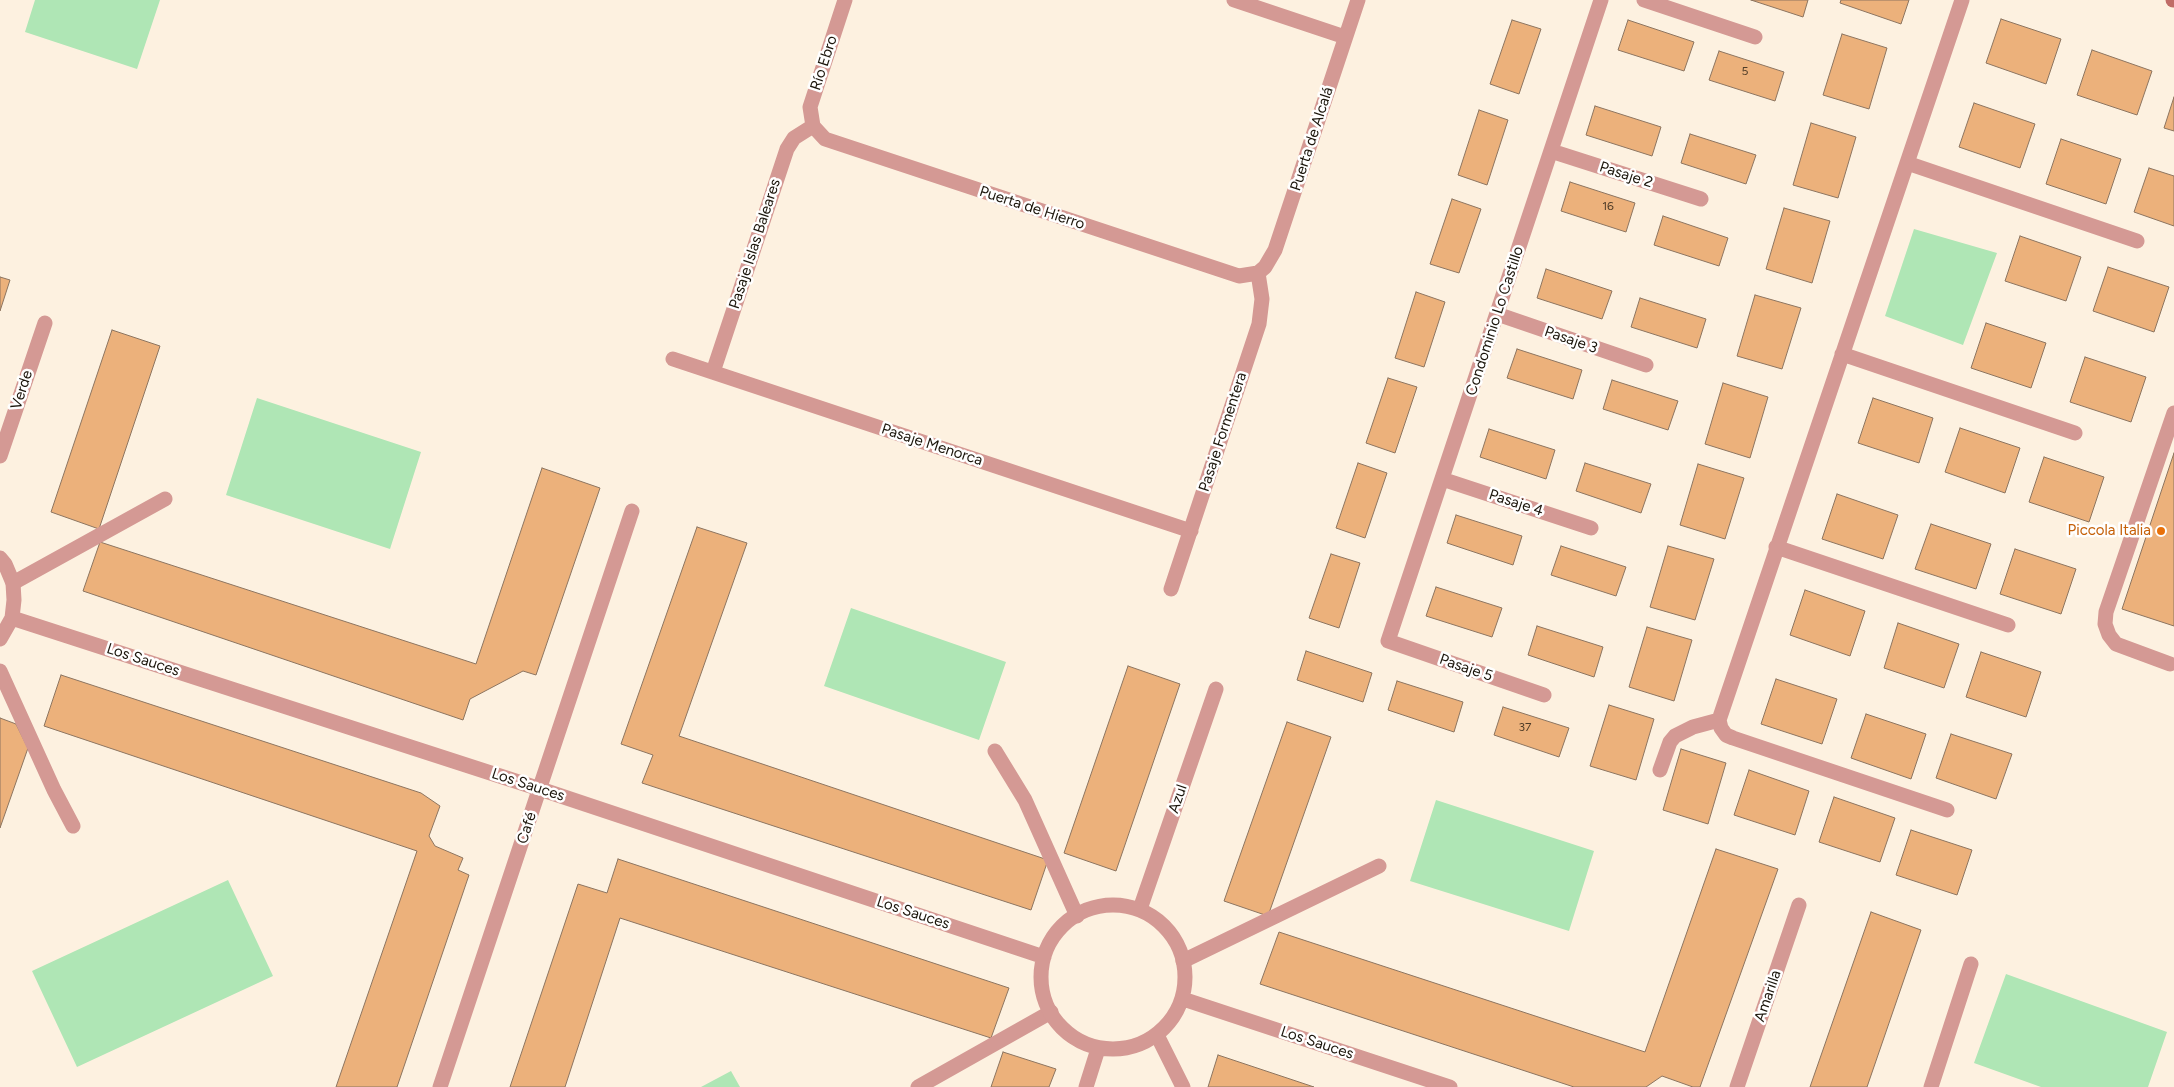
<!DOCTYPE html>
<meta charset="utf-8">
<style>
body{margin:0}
canvas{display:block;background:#fdf1e0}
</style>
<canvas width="2174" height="1087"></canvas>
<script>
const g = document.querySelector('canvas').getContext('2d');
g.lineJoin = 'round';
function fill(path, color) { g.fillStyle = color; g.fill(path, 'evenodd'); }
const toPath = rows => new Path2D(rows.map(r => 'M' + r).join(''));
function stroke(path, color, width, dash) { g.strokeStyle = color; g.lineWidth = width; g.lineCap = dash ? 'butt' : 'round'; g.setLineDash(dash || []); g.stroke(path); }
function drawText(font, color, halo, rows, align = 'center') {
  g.font = font + ' Figtree,sans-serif'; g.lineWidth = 5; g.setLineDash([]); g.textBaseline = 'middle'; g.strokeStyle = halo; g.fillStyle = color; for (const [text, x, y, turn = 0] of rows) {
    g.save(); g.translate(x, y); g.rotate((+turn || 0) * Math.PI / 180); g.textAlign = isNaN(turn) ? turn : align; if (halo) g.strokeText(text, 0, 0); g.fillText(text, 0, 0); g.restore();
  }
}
fill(toPath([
 [35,0,160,0,137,69,25,32],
 [1914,229,1997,253,1963,345,1885,316],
 [257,398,421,452,390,549,226,495],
 [851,608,1006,662,979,740,824,686],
 [1436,800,1594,851,1569,931,1410,881],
 [228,880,273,976,77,1067,32,971],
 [2006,974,2167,1032,2148,1087,2041,1087,1974,1063],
 [731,1071,740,1087,701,1087]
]), '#afe6b5');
const building = toPath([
 [1751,0,1808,0,1803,17,1751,0],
 [1841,0,1909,0,1901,24,1840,3,1841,0],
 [2001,19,2061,39,2046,84,1986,63,2001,19],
 [1512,20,1541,29,1519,94,1490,84,1512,20],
 [1628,20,1694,42,1684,71,1618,50,1628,20],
 [1842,34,1887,48,1869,109,1823,95,1842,34],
 [2092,50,2152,71,2137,115,2077,95,2092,50],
 [1719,51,1784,72,1775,101,1709,80,1719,51],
 [2174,97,2174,131,2164,128,2174,97],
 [1974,103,2035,124,2020,168,1959,147,1974,103],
 [1595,106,1661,127,1652,156,1586,135,1595,106],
 [1479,110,1508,120,1487,185,1458,175,1479,110],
 [1811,123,1856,137,1838,198,1793,185,1811,123],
 [1690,134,1756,155,1746,184,1681,163,1690,134],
 [2061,139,2121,159,2106,204,2046,184,2061,139],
 [2149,168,2174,176,2174,226,2134,212,2149,168],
 [1570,182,1635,203,1626,232,1561,211,1570,182],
 [1452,199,1481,209,1459,273,1430,264,1452,199],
 [1784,208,1830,221,1812,283,1766,269,1784,208],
 [1663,216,1728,238,1719,266,1654,245,1663,216],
 [2020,236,2081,257,2066,301,2005,281,2020,236],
 [2108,267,2169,287,2154,332,2093,311,2108,267],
 [1546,269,1612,291,1602,319,1537,298,1546,269],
 [0,277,10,280,0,311,0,277],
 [1416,292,1445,302,1424,367,1395,358,1416,292],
 [1755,295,1801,308,1782,369,1737,356,1755,295],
 [1640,298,1706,319,1697,348,1631,327,1640,298],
 [1986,323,2046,343,2031,388,1971,368,1986,323],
 [112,330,160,346,99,529,51,512,112,330],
 [1517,349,1582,370,1573,399,1507,378,1517,349],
 [2085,357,2146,377,2131,422,2070,402,2085,357],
 [1388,378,1417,387,1395,453,1366,443,1388,378],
 [1612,380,1678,401,1668,430,1603,409,1612,380],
 [1723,383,1768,397,1750,458,1705,444,1723,383],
 [1873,398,1933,418,1919,463,1858,443,1873,398],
 [1960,428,2020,448,2005,493,1945,472,1960,428],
 [1489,429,1555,450,1546,479,1480,457,1489,429],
 [2174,453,2174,626,2122,609,2174,453],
 [2044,457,2104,477,2089,522,2029,502,2044,457],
 [1358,463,1387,473,1365,538,1336,528,1358,463],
 [1585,463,1651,484,1641,513,1576,491,1585,463],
 [1698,464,1744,478,1725,539,1680,525,1698,464],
 [542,468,600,488,536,675,523,671,470,699,463,720,83,591,100,542,476,664,542,468],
 [1837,494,1898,515,1883,559,1822,539,1837,494],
 [1456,515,1522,536,1513,565,1447,543,1456,515],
 [1931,524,1991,544,1976,589,1915,569,1931,524],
 [697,527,747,543,679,736,1048,860,1031,910,642,783,653,755,621,744,697,527],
 [1561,546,1626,567,1616,596,1551,575,1561,546],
 [1668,546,1714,559,1695,620,1650,607,1668,546],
 [2015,549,2076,569,2061,614,2000,594,2015,549],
 [1331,554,1360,563,1339,628,1309,618,1331,554],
 [1436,587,1502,608,1492,637,1426,616,1436,587],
 [1805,590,1865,611,1850,656,1790,635,1805,590],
 [1898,623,1959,644,1944,688,1884,668,1898,623],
 [1537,626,1603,647,1594,677,1528,655,1537,626],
 [1647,627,1692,640,1674,701,1629,687,1647,627],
 [1306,651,1372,673,1363,702,1297,680,1306,651],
 [1981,652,2041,672,2026,717,1966,697,1981,652],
 [1128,666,1180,684,1116,871,1064,853,1128,666],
 [61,675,421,793,440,806,429,836,435,846,463,858,458,870,469,875,397,1087,336,1087,417,851,44,726,61,675],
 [1776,679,1837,699,1822,744,1761,724,1776,679],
 [1397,681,1463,702,1454,732,1388,710,1397,681],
 [1609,705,1654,719,1636,780,1590,766,1609,705],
 [1503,707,1569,728,1559,757,1494,735,1503,707],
 [1866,714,1926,734,1911,779,1851,758,1866,714],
 [0,718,16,724,28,748,0,828,0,718],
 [1287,722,1331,737,1268,916,1224,901,1287,722],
 [1951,734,2012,754,1996,799,1936,778,1951,734],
 [1681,749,1726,763,1708,824,1663,810,1681,749],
 [1749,770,1809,791,1795,835,1734,815,1749,770],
 [1834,797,1895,818,1880,862,1819,842,1834,797],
 [1911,830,1972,850,1957,895,1896,875,1911,830],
 [1716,849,1778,869,1700,1087,1693,1087,1662,1076,1646,1087,1574,1087,1260,984,1279,932,1645,1052,1716,849],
 [618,859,1009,988,991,1038,620,918,565,1087,510,1087,578,884,607,893,618,859],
 [1871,912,1921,930,1867,1087,1810,1087,1871,912],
 [1003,1052,1056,1069,1049,1087,991,1087,1003,1052],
 [1218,1055,1314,1087,1208,1087,1218,1055]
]);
fill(building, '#ecb17b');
stroke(building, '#8d7560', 1);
stroke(toPath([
 [13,583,165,499],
 [2170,664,2116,644,2109,635,2105,624,2106,612,2174,413],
 [0,671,54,790,73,826],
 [995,751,1025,800,1077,916],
 [1183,961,1379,866],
 [1157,1035,1183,1087],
 [918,1087,1051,1012],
 [1931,1087,1971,964]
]), '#d49994', 15);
stroke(toPath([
 [845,0,810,107,813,126,825,139,1239,276,1258,273,1265,267,1275,250,1358,0],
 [1234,0,1345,37],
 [1644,0,1755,37],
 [1551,151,1701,199],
 [1907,163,2137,241],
 [1497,314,1646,365],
 [1842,354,2075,433],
 [673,359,1191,531],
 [713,372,787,149,794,138,813,126],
 [0,456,45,323],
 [1442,479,1591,528],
 [1776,547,2008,625],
 [0,558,5,564,13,583,14,600,12,618,0,639],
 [1171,589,1259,324,1262,299,1258,273],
 [12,618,540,789,1044,957],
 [1544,695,1388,641,1601,0],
 [1660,770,1670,742,1675,736,1693,727,1719,720],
 [1947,810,1733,738,1726,735,1721,728,1719,720,1962,0],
 '1041 977a72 72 0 1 1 144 0a72 72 0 1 1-144 0Z',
 [1140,909,1216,689],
 [1183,999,1450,1087],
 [440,1087,632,511],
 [1086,1087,1098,1049],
 [1737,1087,1799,905]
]), '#d49994', 15);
stroke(toPath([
 [2173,0,2174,0]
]), '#c06c67', 15);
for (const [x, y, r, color] of [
 [2161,531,5,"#e8710a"]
]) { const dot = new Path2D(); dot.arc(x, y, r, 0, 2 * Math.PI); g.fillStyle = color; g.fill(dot); stroke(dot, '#fff', 2); }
drawText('12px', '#4f3c27', null, [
 ["5",1745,71],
 ["16",1608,206],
 ["37",1525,727]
]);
drawText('15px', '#1b150b', '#fff', [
 ["Río Ebro",824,63,-72],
 ["Puerta de Alcalá",1312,139,-72],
 ["Pasaje 2",1626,175,18],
 ["Puerta de Hierro",1032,208,18],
 ["Pasaje Islas Baleares",755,244,-72],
 ["Condominio Lo Castillo",1495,321,-72],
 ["Pasaje 3",1571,340,19],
 ["Verde",22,390,-72],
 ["Pasaje Formentera",1223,432,-72],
 ["Pasaje Menorca",932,445,18],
 ["Pasaje 4",1516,503,18],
 ["Los Sauces",143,660,18],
 ["Pasaje 5",1466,668,19],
 ["Los Sauces",528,785,18],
 ["Azul",1178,799,-71],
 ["Café",527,828,-72],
 ["Los Sauces",913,913,18],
 ["Amarilla",1768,996,-71],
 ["Los Sauces",1317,1043,18]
]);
drawText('15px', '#c56008', '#fff', [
 ["Piccola Italia",2151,531]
], 'right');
</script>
